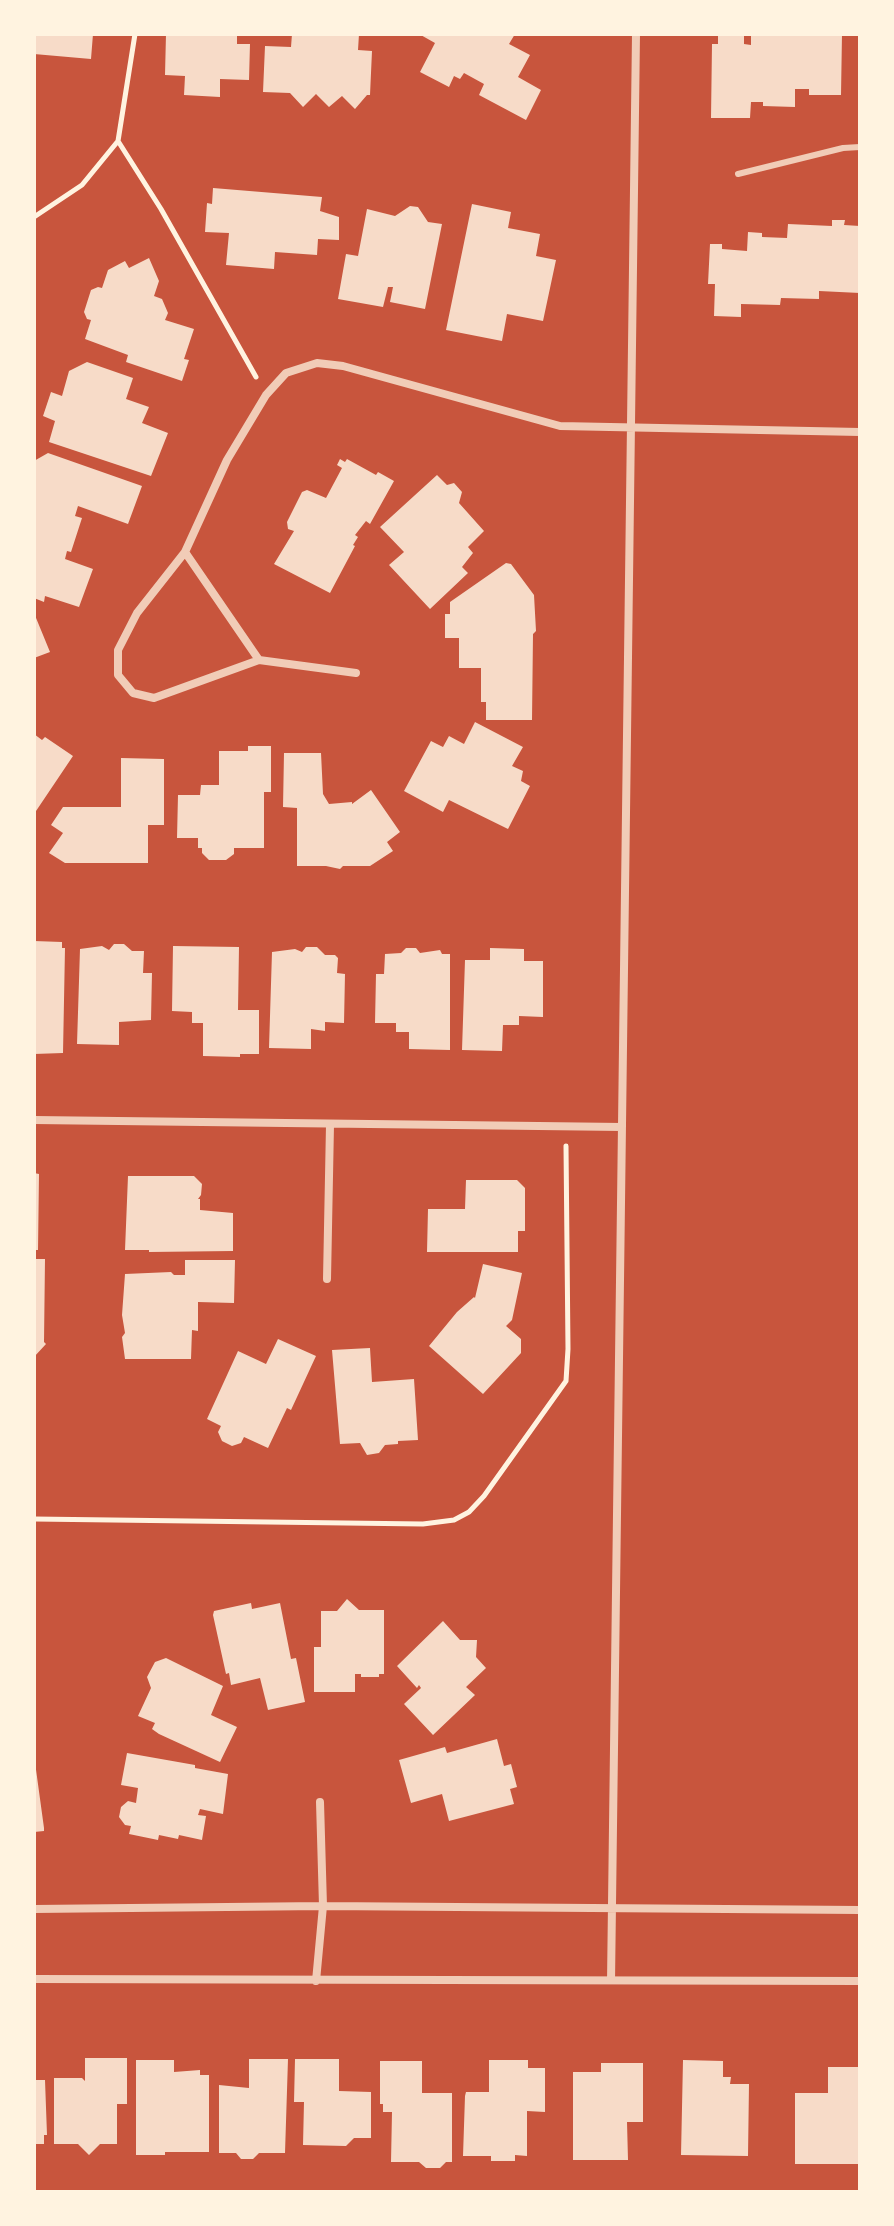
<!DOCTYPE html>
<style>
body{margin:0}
#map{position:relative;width:894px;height:2226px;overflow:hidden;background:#c8553d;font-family:Lato,sans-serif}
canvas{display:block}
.frame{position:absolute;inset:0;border:36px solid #fff3e0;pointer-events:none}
</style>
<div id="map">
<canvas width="894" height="2226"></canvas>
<div class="frame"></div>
</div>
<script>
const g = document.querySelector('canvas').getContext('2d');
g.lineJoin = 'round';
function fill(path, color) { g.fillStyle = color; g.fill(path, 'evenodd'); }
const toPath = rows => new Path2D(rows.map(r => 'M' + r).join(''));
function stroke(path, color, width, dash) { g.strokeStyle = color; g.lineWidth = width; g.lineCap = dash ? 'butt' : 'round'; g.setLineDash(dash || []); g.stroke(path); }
fill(toPath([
 [34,34,93,34,91,59,34,54],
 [166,34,237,34,237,44,250,44,249,80,220,79,220,97,184,95,185,76,165,75],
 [292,34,359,34,358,50,372,51,370,95,367,95,355,109,342,96,329,107,316,94,303,107,290,93,263,92,265,46,291,47],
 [419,34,515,34,509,44,530,55,518,77,541,90,526,120,479,95,484,84,464,73,460,79,454,76,449,87,420,72,435,43],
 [718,34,744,34,744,44,751,45,751,34,842,34,841,95,809,95,809,89,795,89,795,107,763,106,763,102,751,102,750,118,711,118,712,44,718,44],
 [213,188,322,197,320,211,339,217,339,240,318,239,317,255,275,252,274,269,226,265,229,233,205,232,207,203,212,204],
 [472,204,511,212,508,228,540,234,536,256,556,260,543,321,507,314,502,341,446,330],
 [410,206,418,207,428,222,442,224,425,309,390,302,393,287,388,287,383,307,338,299,346,254,358,256,367,209,395,216],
 [832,220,845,220,844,225,860,226,860,293,819,291,819,299,781,298,780,305,741,304,741,317,714,316,715,284,708,284,710,244,722,244,722,249,747,251,748,232,762,233,762,237,787,238,788,224,832,226],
 [149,258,159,281,154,296,162,299,168,313,165,320,194,329,184,359,189,360,182,381,126,362,128,355,85,339,91,320,87,319,84,312,91,290,98,287,102,288,108,270,125,261,129,268],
 [87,362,133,378,126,399,149,407,142,423,168,433,151,476,49,442,55,421,43,416,51,392,62,396,69,371],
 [48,453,142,486,128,524,78,506,75,516,82,518,71,552,67,551,65,559,93,569,79,607,45,596,44,602,34,598,34,461],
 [340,459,345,462,347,459,376,475,378,472,394,481,370,524,366,521,355,535,358,537,353,545,355,546,330,593,274,564,294,531,288,529,287,522,302,492,307,490,326,498,342,468,337,465],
 [437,475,447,485,454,483,462,492,459,503,484,531,468,547,473,553,462,567,468,573,430,609,389,565,404,552,380,527],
 [506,563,511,564,534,595,536,631,533,634,532,720,486,720,486,702,481,702,481,668,459,668,459,638,445,638,445,614,450,614,450,602],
 [34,613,50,652,34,658],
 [475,722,523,747,512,766,523,771,521,781,530,786,508,829,449,800,443,812,404,791,431,741,443,747,449,736,464,744],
 [34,734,42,740,45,737,73,756,34,814],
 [248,746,271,746,271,792,264,792,264,848,234,848,234,854,226,860,209,860,202,853,202,848,198,848,198,838,177,838,178,795,200,795,201,785,219,785,219,751,248,751],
 [284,753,321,753,323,794,329,804,352,802,352,804,371,790,400,832,387,842,393,851,370,866,343,866,340,869,326,866,297,866,297,808,283,807],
 [121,758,164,759,164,825,148,825,148,863,65,863,49,853,63,833,51,825,63,807,121,807],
 [34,941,62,942,62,948,65,948,63,1053,34,1054],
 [114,944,124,944,132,951,144,951,143,973,152,973,151,1020,119,1022,119,1045,77,1044,80,949,102,946,109,950],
 [173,946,239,947,238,1010,259,1010,259,1054,240,1054,240,1057,203,1056,203,1023,192,1023,192,1012,172,1011],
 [306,947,317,947,325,955,335,955,338,958,337,973,345,974,344,1023,325,1022,325,1031,311,1029,311,1049,269,1048,272,952,295,949,302,952],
 [406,948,416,948,420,953,440,950,442,954,450,954,450,1050,409,1049,409,1032,396,1032,396,1023,375,1023,376,974,384,974,385,954,401,953],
 [490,948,524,949,524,961,543,961,543,1017,519,1016,519,1025,503,1025,502,1051,462,1050,465,960,490,960],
 [34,1173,39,1174,38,1250,34,1250],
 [128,1176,194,1176,202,1184,201,1195,198,1199,200,1199,200,1210,233,1213,233,1251,149,1252,149,1250,125,1250],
 [466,1180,517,1180,525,1188,525,1231,518,1231,518,1252,427,1252,428,1209,465,1209],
 [34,1259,45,1259,44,1342,46,1344,34,1357],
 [185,1260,235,1260,234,1303,198,1302,198,1331,192,1330,191,1359,125,1359,122,1337,125,1333,122,1315,125,1274,171,1272,174,1275,185,1275],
 [483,1264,522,1273,512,1320,506,1326,521,1339,521,1353,483,1394,429,1346,457,1312,474,1297,475,1298],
 [278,1339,316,1356,291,1410,287,1408,268,1448,244,1437,241,1443,232,1446,222,1441,218,1432,221,1426,207,1419,238,1351,266,1364],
 [370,1348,372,1382,414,1379,418,1440,398,1441,398,1444,385,1445,379,1453,367,1455,360,1443,340,1444,332,1350],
 [347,1599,359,1610,384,1610,384,1674,379,1674,379,1677,361,1677,361,1674,355,1674,355,1692,314,1692,314,1647,321,1647,321,1611,337,1611],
 [251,1603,252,1609,280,1603,291,1659,296,1658,305,1702,268,1710,260,1678,231,1685,229,1673,226,1674,213,1615,214,1611],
 [443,1621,460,1640,477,1640,476,1657,486,1668,466,1687,475,1695,433,1735,404,1704,421,1688,419,1685,417,1688,397,1666],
 [166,1658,223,1686,211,1715,237,1727,220,1762,159,1734,152,1729,155,1723,138,1716,151,1688,147,1677,155,1662],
 [497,1739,504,1766,511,1764,517,1787,510,1789,514,1804,449,1821,442,1794,411,1803,399,1760,445,1747,447,1753],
 [127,1753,195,1765,195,1768,228,1774,223,1814,200,1809,198,1815,206,1816,202,1840,179,1835,178,1839,159,1835,158,1840,129,1834,131,1826,125,1825,119,1817,121,1807,128,1801,136,1803,138,1788,121,1785],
 [34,1755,44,1828,44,1831,34,1832],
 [85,2058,127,2058,127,2104,117,2104,117,2144,100,2144,89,2155,78,2144,54,2144,54,2078,82,2078,85,2081],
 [249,2059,288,2059,285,2153,259,2153,253,2159,241,2159,236,2153,219,2153,219,2085,249,2088],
 [295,2059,339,2059,339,2091,371,2092,371,2138,354,2138,346,2146,303,2145,304,2102,294,2102],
 [136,2060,174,2060,174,2072,200,2070,200,2075,209,2075,209,2152,165,2152,165,2155,136,2155],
 [489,2060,528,2060,528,2068,545,2068,545,2112,527,2111,527,2156,515,2155,515,2161,491,2161,491,2156,463,2156,465,2096,466,2092,489,2092],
 [683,2060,723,2061,723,2077,731,2077,730,2084,749,2084,748,2156,681,2155],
 [380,2061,422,2061,422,2093,452,2093,452,2162,446,2162,440,2168,426,2168,419,2162,391,2162,392,2112,383,2112,383,2104,380,2104],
 [601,2063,643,2063,643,2122,627,2122,628,2160,573,2160,573,2072,601,2072],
 [828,2067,860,2067,860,2164,795,2164,795,2093,828,2093],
 [34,2080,45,2080,47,2135,44,2135,44,2144,34,2144]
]), '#f7dbc8');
stroke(toPath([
 [118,141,161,209,256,377],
 [34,217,82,185,118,141,135,34],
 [34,1519,423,1524,454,1520,469,1512,484,1496,566,1381,568,1349,566,1146]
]), '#fff3e0', 5);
stroke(toPath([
 [738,174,843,148,860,147]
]), '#f1ccb7', 6);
stroke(toPath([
 [185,552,259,660],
 [356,673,259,660,154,698,133,693,118,675,118,650,137,613,185,552,227,460,266,395,286,373,317,363,343,366,560,426,860,432],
 [34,1120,622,1127],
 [327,1279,330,1125],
 [34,1909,323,1906,860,1910],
 [34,1979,860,1981],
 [611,1980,636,34],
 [316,1981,323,1906,320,1802]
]), '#f1ccb7', 8);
</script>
